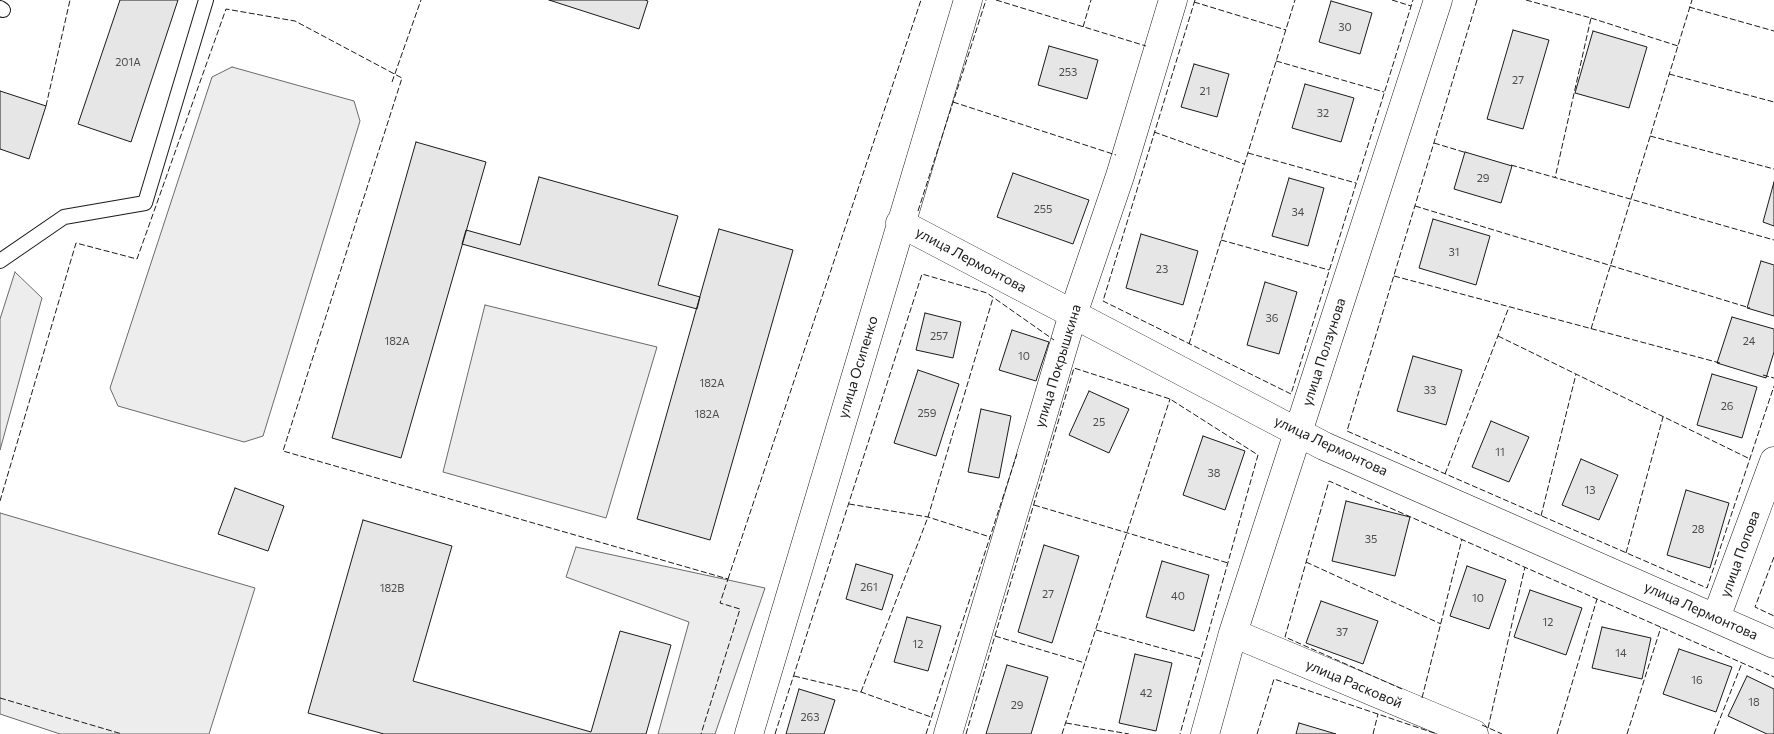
<!DOCTYPE html>
<meta charset="utf-8">
<style>
body{margin:0}
canvas{display:block;background:#fff}
</style>
<canvas width="1774" height="734"></canvas>
<script>
const g = document.querySelector('canvas').getContext('2d');
g.lineJoin = 'round';
function fill(path, color) { g.fillStyle = color; g.fill(path, 'evenodd'); }
const toPath = rows => new Path2D(rows.map(r => 'M' + r).join(''));
function stroke(path, color, width, dash) { g.strokeStyle = color; g.lineWidth = width; g.lineCap = dash ? 'butt' : 'round'; g.setLineDash(dash || []); g.stroke(path); }
function drawText(font, color, halo, rows, align = 'center') {
  g.font = font + ' Commissioner,sans-serif'; g.lineWidth = 4; g.setLineDash([]); g.textBaseline = 'middle'; g.strokeStyle = halo; g.fillStyle = color; for (const [text, x, y, turn = 0] of rows) {
    g.save(); g.translate(x, y); g.rotate((+turn || 0) * Math.PI / 180); g.textAlign = isNaN(turn) ? turn : align; if (halo) g.strokeText(text, 0, 0); g.fillText(text, 0, 0); g.restore();
  }
}
const built = toPath([
 [232,67,354,101,360,121,263,436,244,442,118,406,110,388,212,77,232,67],
 [15,272,42,298,0,450,0,319,15,272],
 [485,305,657,347,606,518,443,472,485,305],
 [0,513,255,588,209,734,60,734,0,714,0,513],
 [576,547,765,588,715,734,658,734,689,622,566,577,576,547]
]);
fill(built, '#ededed');
stroke(built, '#6a6a6a', 1);
const building = toPath([
 [120,0,178,0,131,142,78,124,120,0],
 [549,0,645,0,648,1,639,29,549,0],
 [1331,1,1372,13,1360,54,1319,42,1331,1],
 [1513,30,1549,40,1523,129,1487,119,1513,30],
 [1593,31,1647,47,1629,108,1575,93,1593,31],
 [1049,46,1098,60,1087,99,1038,85,1049,46],
 [1194,64,1229,74,1217,117,1181,107,1194,64],
 [1305,84,1354,98,1341,142,1292,128,1305,84],
 [0,91,46,106,29,159,0,149,0,91],
 [416,142,486,162,401,458,332,438,416,142],
 [1465,152,1512,166,1501,203,1454,189,1465,152],
 [1013,173,1089,200,1073,244,997,217,1013,173],
 [539,177,678,216,658,285,700,297,697,309,462,244,466,230,520,245,539,177],
 [1289,178,1324,188,1308,246,1272,236,1289,178],
 [1774,182,1774,226,1763,222,1774,182],
 [1433,219,1490,236,1476,285,1419,268,1433,219],
 [719,229,793,250,710,540,637,519,719,229],
 [1141,234,1198,251,1183,305,1126,288,1141,234],
 [1761,261,1774,265,1774,316,1747,308,1761,261],
 [1265,282,1297,292,1279,354,1247,345,1265,282],
 [925,313,961,322,953,358,916,350,925,313],
 [1732,317,1774,329,1774,352,1766,378,1717,363,1732,317],
 [1012,330,1049,342,1036,381,999,370,1012,330],
 [1413,356,1462,370,1446,425,1397,411,1413,356],
 [918,370,959,384,936,456,894,443,918,370],
 [1712,374,1757,387,1742,438,1697,425,1712,374],
 [1089,391,1129,409,1109,453,1069,435,1089,391],
 [981,409,1011,416,999,478,968,472,981,409],
 [1491,421,1529,437,1509,482,1472,467,1491,421],
 [1203,436,1245,451,1225,510,1183,495,1203,436],
 [1581,459,1618,475,1599,520,1562,505,1581,459],
 [235,488,284,506,268,551,218,534,235,488],
 [1686,490,1729,503,1710,568,1667,555,1686,490],
 [1346,501,1410,517,1395,576,1332,561,1346,501],
 [363,520,452,546,413,681,591,732,620,631,671,645,646,734,384,734,308,713,363,520],
 [1044,545,1079,556,1052,643,1018,632,1044,545],
 [1162,561,1209,575,1194,631,1146,617,1162,561],
 [856,564,893,575,882,610,846,599,856,564],
 [1467,566,1506,580,1489,629,1450,616,1467,566],
 [1530,590,1582,608,1566,655,1514,637,1530,590],
 [1321,601,1378,621,1363,664,1306,643,1321,601],
 [907,617,941,626,928,671,894,662,907,617],
 [1602,627,1651,638,1642,679,1592,668,1602,627],
 [1679,649,1732,667,1716,712,1663,694,1679,649],
 [1135,654,1172,663,1156,731,1119,723,1135,654],
 [1007,665,1048,677,1031,734,986,734,1007,665],
 [1747,676,1774,689,1774,734,1767,734,1728,716,1747,676],
 [799,689,835,700,824,734,786,734,799,689],
 [1299,723,1336,734,1296,734,1299,723]
]);
fill(building, '#e6e6e6');
stroke(building, '#1a1a1a', 1);
const service = toPath([
 [0,8,3,10],
 [0,261,64,217,145,203,206,0]
]);
const minor = toPath([
 [900,223,1324,446,1774,644],
 [1716,618,1774,461],
 [1233,633,1474,734],
 [749,734,968,0],
 [948,734,1073,314,1120,176,1173,0],
 [1205,734,1233,633,1438,0]
]);
stroke(service, '#1a1a1a', 16);
stroke(minor, '#1a1a1a', 29);
stroke(service, '#fff', 14);
stroke(minor, '#fff', 28);
stroke(toPath([
 [996,0,1146,46],
 [1195,0,1103,301,1291,394,1413,0],
 [1392,0,1411,6],
 [1477,0,1347,431,1707,588,1774,386],
 [1526,0,1591,18,1555,178],
 [1194,2,1286,30],
 [1689,7,1774,31],
 [1591,18,1678,46],
 [1083,27,1091,0],
 [1276,61,1384,92],
 [1669,74,1774,102],
 [392,82,421,0],
 [953,102,1116,155],
 [46,106,70,0],
 [1154,132,1244,164],
 [1650,136,1774,169],
 [1434,143,1467,153],
 [1248,153,1356,183],
 [1511,165,1774,240],
 [1415,206,1750,308],
 [918,211,986,0],
 [1221,240,1329,270],
 [1394,276,1720,363],
 [1591,329,1692,0],
 [1498,336,1750,459],
 [1189,344,1295,0],
 [1763,375,1774,378],
 [1445,474,1509,307],
 [0,501,76,243,137,259,226,9,295,21,402,78,283,451,728,579,720,603,740,609,701,734],
 [849,504,928,517,990,537],
 [1034,505,1228,563],
 [1541,516,1576,374],
 [1626,553,1663,417],
 [1774,557,1755,607,1774,616],
 [1306,562,1441,624],
 [728,579,921,0],
 [1096,630,1201,659],
 [995,636,1085,663],
 [794,676,861,692,931,717],
 [1402,689,1285,637,1329,481,1774,677],
 [861,692,928,517,993,298],
 [0,698,122,734],
 [1422,698,1462,539],
 [1066,723,1129,734],
 [1482,725,1502,734],
 [1488,728,1525,567],
 [775,734,922,274,987,293,1054,340],
 [926,734,1017,454],
 [966,734,1074,368,1170,399,1258,455,1180,734],
 [1062,734,1170,399],
 [1257,734,1274,679,1437,734],
 [1373,734,1378,714],
 [1557,734,1597,599],
 [1627,734,1661,627],
 [1714,734,1742,663]
]), '#1a1a1a', 1, [6, 2.5]);
drawText('11px', '#4d4d4d', null, [
 ["30",1345,27],
 ["201А",128,62],
 ["253",1068,72],
 ["27",1518,80],
 ["21",1205,91],
 ["32",1323,113],
 ["29",1483,178],
 ["255",1043,209],
 ["34",1298,212],
 ["31",1454,252],
 ["23",1162,269],
 ["36",1272,318],
 ["257",939,336],
 ["182А",397,341],
 ["24",1749,341],
 ["10",1024,356],
 ["182А",712,383],
 ["33",1430,390],
 ["26",1727,406],
 ["259",927,413],
 ["182А",707,414],
 ["25",1099,422],
 ["11",1500,452],
 ["38",1214,473],
 ["13",1590,490],
 ["28",1698,529],
 ["35",1371,539],
 ["261",869,587],
 ["182В",392,588],
 ["27",1048,594],
 ["40",1178,596],
 ["10",1478,598],
 ["12",1548,622],
 ["37",1342,632],
 ["12",918,644],
 ["14",1621,653],
 ["16",1697,680],
 ["42",1146,693],
 ["18",1754,702],
 ["29",1017,705],
 ["263",810,717]
]);
drawText('14px', '#1a1a1a', '#fff', [
 ["улица Лермонтова",971,260,28],
 ["улица Ползунова",1324,352,-72],
 ["улица Покрышкина",1058,366,-73],
 ["улица Осипенко",858,367,-73],
 ["улица Лермонтова",1331,446,25],
 ["улица Попова",1740,554,-70],
 ["улица Лермонтова",1701,611,24],
 ["улица Расковой",1354,684,23]
]);
</script>
